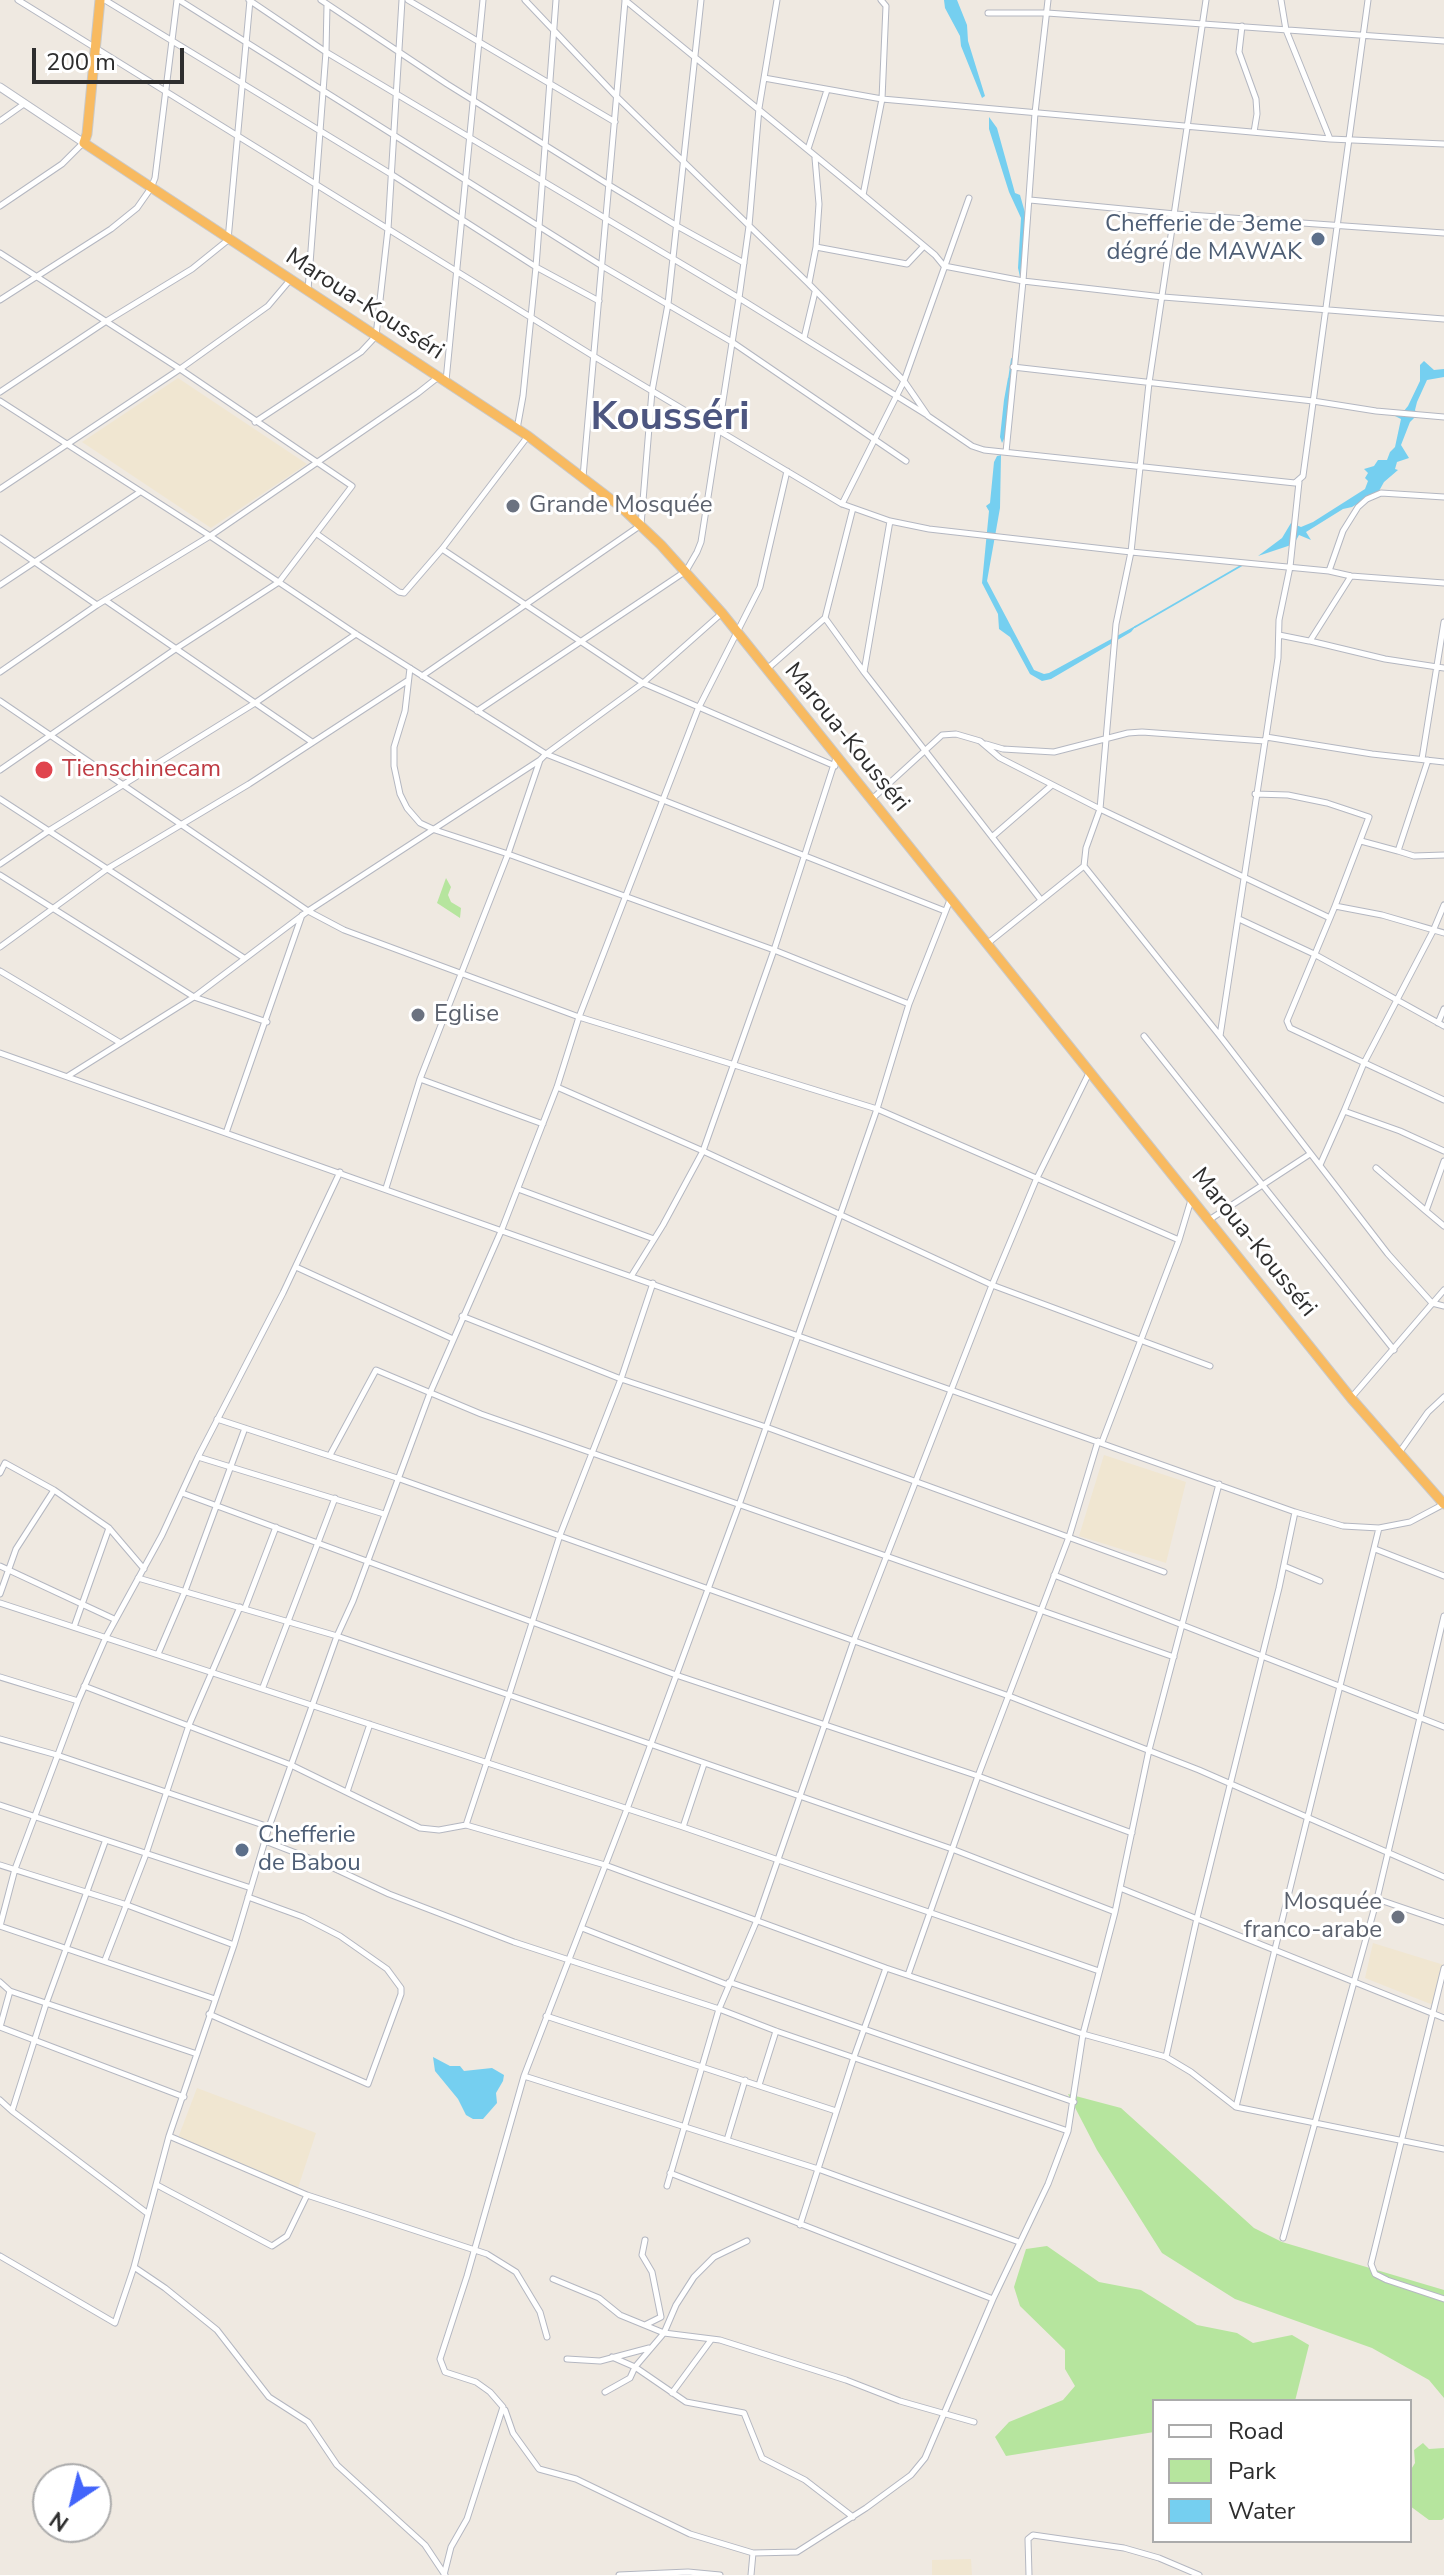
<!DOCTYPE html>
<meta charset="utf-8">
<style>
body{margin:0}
#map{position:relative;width:1444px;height:2575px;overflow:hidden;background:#efe9e1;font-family:"Nunito Sans",sans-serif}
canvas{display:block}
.legend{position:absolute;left:1152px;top:2399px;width:260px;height:144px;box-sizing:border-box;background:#fff;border:2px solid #ababab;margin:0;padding:10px 14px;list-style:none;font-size:24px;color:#2e2e2e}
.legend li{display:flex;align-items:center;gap:16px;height:40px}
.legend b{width:40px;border:2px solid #ababab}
.north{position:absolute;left:32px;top:2463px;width:80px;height:80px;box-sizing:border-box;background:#fff;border:2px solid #ababab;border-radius:50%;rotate:215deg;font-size:22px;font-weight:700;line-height:32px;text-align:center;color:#2e2e2e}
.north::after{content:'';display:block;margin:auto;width:28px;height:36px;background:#4264fb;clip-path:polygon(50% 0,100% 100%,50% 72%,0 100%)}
.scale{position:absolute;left:32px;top:48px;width:152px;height:36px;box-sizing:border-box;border:4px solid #2e2e2e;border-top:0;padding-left:10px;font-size:24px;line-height:28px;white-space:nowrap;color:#2e2e2e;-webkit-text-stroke:6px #fff;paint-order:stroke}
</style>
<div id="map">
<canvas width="1444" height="2575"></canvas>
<ul class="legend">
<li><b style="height:10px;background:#fff"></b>Road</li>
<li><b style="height:22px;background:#b6e59e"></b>Park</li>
<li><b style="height:22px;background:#75cff0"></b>Water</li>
</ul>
<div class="north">N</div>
<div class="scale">200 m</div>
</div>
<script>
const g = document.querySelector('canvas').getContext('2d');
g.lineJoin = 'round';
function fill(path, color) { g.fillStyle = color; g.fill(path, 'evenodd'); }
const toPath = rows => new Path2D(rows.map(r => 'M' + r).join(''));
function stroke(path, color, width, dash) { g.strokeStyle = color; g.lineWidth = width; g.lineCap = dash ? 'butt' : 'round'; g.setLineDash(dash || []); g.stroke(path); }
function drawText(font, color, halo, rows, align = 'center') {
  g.font = font + ' "Nunito Sans",sans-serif'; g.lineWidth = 6; g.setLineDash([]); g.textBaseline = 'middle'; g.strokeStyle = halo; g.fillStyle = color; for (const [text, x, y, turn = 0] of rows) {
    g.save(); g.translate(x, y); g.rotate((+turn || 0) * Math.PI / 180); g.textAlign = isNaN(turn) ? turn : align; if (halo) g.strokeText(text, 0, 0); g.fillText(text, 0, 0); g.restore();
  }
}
fill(toPath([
 [178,378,307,464,211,528,82,442],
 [1104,1455,1186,1482,1166,1563,1079,1536],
 [1373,1943,1444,1965,1433,2005,1365,1978],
 [197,2088,316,2133,298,2188,178,2138],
 [971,2559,972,2575,932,2575,932,2560]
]), '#f0e6d1');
fill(toPath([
 [446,878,451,887,448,895,451,902,461,908,460,918,437,903],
 [1068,2094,1121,2108,1254,2228,1282,2242,1444,2290,1444,2398,1429,2380,1372,2348,1235,2299,1162,2253,1097,2150],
 [1047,2246,1099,2282,1141,2290,1197,2325,1237,2333,1253,2343,1292,2335,1309,2345,1295,2401,1154,2401,1154,2432,1006,2456,995,2437,1009,2422,1063,2400,1075,2386,1065,2369,1065,2350,1020,2306,1014,2287,1026,2249],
 [1423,2443,1429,2449,1444,2448,1444,2518,1442,2520,1429,2520,1410,2506,1410,2471,1415,2463,1414,2450]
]), '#b6e59e');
fill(toPath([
 [944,0,957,0,967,25,968,41,985,96,982,98,961,46,960,36,945,8],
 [989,117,997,128,1015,193,1020,195,1026,216,1020,277,1018,268,1021,218,1009,192,989,129],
 [1424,361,1434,370,1444,369,1444,377,1427,380,1417,402,1415,410,1417,415,1410,422,1401,445,1409,458,1397,462,1395,469,1398,470,1384,482,1379,491,1352,507,1343,509,1306,532,1311,540,1299,535,1294,544,1258,556,1282,538,1291,523,1301,527,1313,522,1365,489,1368,481,1365,478,1368,473,1364,469,1374,466,1378,460,1387,460,1390,452,1395,447,1401,419,1391,414,1403,412,1408,406,1420,381,1420,365],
 [1011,377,1006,435,1002,443,1000,437,1004,400,1008,378],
 [1001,455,1000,508,987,581,1034,670,1044,674,1049,673,1137,625,1131,632,1051,679,1042,681,1030,674,1010,637,999,629,998,614,982,583,989,511,986,506,990,503,994,462,997,456],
 [433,2057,450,2066,460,2066,464,2071,492,2068,504,2075,503,2081,496,2093,497,2103,483,2119,473,2119,466,2115,458,2099,435,2071]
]), '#75cff0');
stroke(toPath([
 [1009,380,1012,359],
 [1135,627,1244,564]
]), '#75cff0', 2);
const minor = toPath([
 [18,0,595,357,842,504,890,521,929,529,1131,552,1116,624,1100,809,1086,848,1084,866,1220,1036,1388,1254,1432,1303,1444,1306],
 [105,0,391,174,536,267,599,301],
 [179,0,602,266,732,342,906,461],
 [249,0,326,52,739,298,927,415],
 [321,0,447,84,609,185,677,226,744,263],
 [408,0,615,122],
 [525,0,617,97,809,284,904,381,928,416,972,446,984,450,1295,483,1303,476,1368,0],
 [625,0,863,195,935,255,944,266,1023,281,1163,297,1444,319],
 [1206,0,1149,383,1131,552,1329,571],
 [1281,0,1286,30,1330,139],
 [988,13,1047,13,1444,41],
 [1242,26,1239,52,1256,99,1257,114,1254,132],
 [764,78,882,99,1330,139,1444,144],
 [0,121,24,104],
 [808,149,827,90],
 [863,195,882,99,886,6,881,0],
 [1030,200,1175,214,1444,233],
 [0,206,62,164,83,143],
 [816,247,907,264,924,246],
 [0,253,180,369,352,486,279,582,177,648,0,770],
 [809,283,816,247,819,204,815,158],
 [308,290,326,52,327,5],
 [0,300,111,229,137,208,151,188,155,178,177,0],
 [804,338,815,292],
 [1013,367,1313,401,1376,411,1444,417],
 [446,381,483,0],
 [0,392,105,322,192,269,228,240,250,0],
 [0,401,210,536,356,634,546,754,945,911],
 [255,422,361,352,376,336,388,229,402,0],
 [517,429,523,396,536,267,556,0],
 [1006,452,1023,281,1035,113,1048,0],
 [583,477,625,1],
 [0,489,180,369,268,306,290,280],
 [1444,497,1381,493,1367,499,1358,507,1343,531,1329,571,1351,576,1444,583],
 [842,504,904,381,969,198],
 [317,534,399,592,404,593,442,549,528,436],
 [0,538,97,605],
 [442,549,643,683,835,766],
 [1351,576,1310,641,1385,659,1444,668],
 [0,585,140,492],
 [105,600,312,742],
 [825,618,864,672,1041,900],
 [1279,635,1309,641],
 [410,668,405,711,394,747,394,766,400,794,407,808,420,823,435,830,508,854,774,950,909,1004],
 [767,669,825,618,853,508],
 [0,672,97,605,210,536,418,393,437,378],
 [864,672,890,521],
 [422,676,641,525,652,391,668,304,701,0],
 [0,701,308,911,344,930,579,1017,877,1109,1179,1240],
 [477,711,686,571,697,552,701,542,739,298,749,226,759,108,777,0],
 [1266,737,1278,658,1279,620,1290,567,1299,482],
 [986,744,1003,749,1054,752,1128,733,1142,732,1265,741,1266,737,1372,754,1444,762],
 [1422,759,1444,622],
 [1428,760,1398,851,1414,856,1444,855],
 [1255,794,1288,795,1327,803,1369,817,1335,906],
 [0,799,244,958],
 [872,799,942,735,956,734,980,741,1000,758,1100,809,1330,918],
 [992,837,1052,785],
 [1361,841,1398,851],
 [0,864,50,830,255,703,356,634],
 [0,875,194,997,267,1022],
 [1444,905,1433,931,1364,1063,1344,1111,1400,1131,1444,1151],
 [1239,919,1314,954,1444,1026],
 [1444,933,1382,915,1335,906,1287,1021,1290,1028,1444,1100],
 [988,943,1084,866],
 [0,947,107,869,249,784,407,681],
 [0,971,119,1042],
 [1438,1023,1444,1009],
 [1144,1036,1394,1350],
 [1220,1036,1265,741],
 [0,1053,1295,1512,1343,1526,1379,1528,1410,1522,1444,1504],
 [68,1076,194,997,308,911,540,760],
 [420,1079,543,1124],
 [557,1087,703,1151,992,1285,1210,1366],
 [226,1133,302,915],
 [1444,1161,1426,1211,1444,1226],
 [1320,1165,1344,1111],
 [1376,1168,1426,1211],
 [386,1188,420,1079,508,854,540,760,546,754,643,683,722,613],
 [518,1189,654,1239],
 [1209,1220,1310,1154],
 [296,1267,453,1339],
 [632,1275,663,1225,703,1151,774,950,836,758],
 [462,1316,621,1379,766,1427,1164,1572],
 [1351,1398,1444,1290],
 [217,1419,397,1478,1009,1696,1199,1770,1444,1877],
 [1102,1442,1179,1240,1191,1200],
 [1399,1453,1428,1412,1444,1397],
 [330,1455,376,1370,481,1414,1174,1657],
 [198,1457,384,1514],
 [0,1473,5,1463,54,1490],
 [182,1493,676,1675,978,1776,1132,1833],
 [1375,1549,1444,1576],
 [0,1566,114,1619],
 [1284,1566,1320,1581],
 [1054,1575,1444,1727],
 [138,1578,337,1636,509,1695,560,1535,621,1379,653,1283],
 [0,1594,16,1549,54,1490,109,1528,144,1569],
 [0,1603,683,1827,1099,1971],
 [245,1608,276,1527],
 [74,1627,109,1528],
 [158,1654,185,1591,245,1428],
 [0,1677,78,1701],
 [84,1686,291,1765,420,1828,439,1830,466,1825],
 [263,1687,335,1498],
 [0,1739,57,1755,269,1827],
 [347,1792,370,1724],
 [0,1805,251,1888],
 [683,1827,704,1764],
 [265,1841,327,1865,389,1894,514,1942,719,2009,776,2031,1068,2131],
 [105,1842,46,2004,12,2111,147,2213],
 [0,1865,127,1905,234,1945],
 [1120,1888,1444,2018],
 [1377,1899,1444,1922],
 [1115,1912,952,1849,509,1695,466,1825,605,1865,886,1968,1083,2034,1166,2057,1191,2072,1236,2107,1444,2149],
 [0,1926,15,1869,78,1701,106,1637,162,1535,198,1457,283,1293,340,1172],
 [0,1926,215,1999],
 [582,1928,728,1985],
 [105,1960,146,1854,189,1725,240,1607],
 [1444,1968,1371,2264,1375,2274,1387,2280,1444,2299],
 [908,1975,978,1776,1069,1537,1098,1441],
 [0,1982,10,1991,197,2054],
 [729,1982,1074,2102],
 [209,2014,368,2084,401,1994,401,1988,387,1969,340,1936,303,1917,248,1897],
 [546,2016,836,2111],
 [0,2027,184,2097],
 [0,2027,10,1991],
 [1166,2057,1197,1918,1279,1588,1295,1512],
 [524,2076,818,2169,1019,2242],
 [759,2085,776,2031],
 [0,2100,12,2111],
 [1236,2107,1379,1528],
 [169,2136,307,2195,487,2254,516,2272,540,2312,547,2337],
 [727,2140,745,2080],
 [670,2173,993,2299],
 [157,2185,272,2246,287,2236,307,2195],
 [667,2186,719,2009,757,1920,854,1640,992,1285,1036,1180,1089,1073],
 [800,2225,854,2057,886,1968],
 [1283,2238,1377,1899,1444,1616],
 [645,2240,642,2255,652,2272,661,2317,645,2325],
 [0,2256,115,2323,134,2267,169,2136,234,1945,269,1827,337,1636,353,1601,430,1393,502,1229,557,1087,579,1017,698,709,760,587,787,471],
 [134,2267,165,2288,217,2330,269,2397,308,2422,337,2465,425,2545,445,2575],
 [553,2279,599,2298,620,2315,664,2333,720,2340,846,2380,900,2401,974,2422],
 [612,2357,635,2367,686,2402,744,2413,762,2458,805,2480,853,2517],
 [567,2359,600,2361,649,2348],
 [605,2392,630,2378,635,2367,664,2333,676,2305,694,2277,714,2257,747,2241],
 [672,2393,711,2340],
 [505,2410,513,2433,539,2469,576,2479,690,2534,753,2553,751,2575],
 [753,2553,797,2552,866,2508,911,2475,925,2458,993,2299,1048,2184,1068,2131,1083,2034,1115,1912,1149,1750,1219,1484],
 [444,2575,451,2547,467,2519,503,2407,490,2392,476,2382,445,2372,440,2359,467,2276,524,2076,627,1809,739,1505,877,1109,909,1004,950,900],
 [619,2575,688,2572,720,2575],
 [1029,2575,1028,2539,1033,2535,1124,2548,1159,2558,1199,2575]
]);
const tertiary = toPath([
 [0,87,84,143]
]);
const trunk = toPath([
 [100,0,87,134,84,143,528,436,621,507,661,545,722,613,1351,1398,1444,1504]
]);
stroke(minor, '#b4b7c1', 7);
stroke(tertiary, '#b4b7c1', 9);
stroke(trunk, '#c9c9c9', 11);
stroke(minor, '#fff', 5);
stroke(tertiary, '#fff', 7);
stroke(trunk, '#f8ba60', 9);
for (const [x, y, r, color] of [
 [1318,239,8,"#5c6f8a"],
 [513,506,8,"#6b7280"],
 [44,770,10,"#e0444e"],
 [418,1015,8,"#6b7280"],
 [242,1850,8,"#5c6f8a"],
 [1398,1917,8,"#6b7280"]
]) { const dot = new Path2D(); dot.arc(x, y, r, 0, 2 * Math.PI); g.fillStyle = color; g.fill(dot); stroke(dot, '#fff', 3); }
drawText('24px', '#4e5e75', '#fff', [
 ["Chefferie de 3eme",1302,225],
 ["dégré de MAWAK",1302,253],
 ["Chefferie",258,1836,"left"],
 ["de Babou",258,1864,"left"]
], 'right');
drawText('24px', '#2e2e2e', '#fff', [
 ["Maroua-Kousséri",364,305,33],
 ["Maroua-Kousséri",846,738,51],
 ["Maroua-Kousséri",1253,1243,51]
]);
drawText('24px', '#5b616d', '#fff', [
 ["Grande Mosquée",529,506],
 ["Eglise",434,1015],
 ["Mosquée",1382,1903,"right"],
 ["franco-arabe",1382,1931,"right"]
], 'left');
drawText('24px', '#be3a42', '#fff', [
 ["Tienschinecam",62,770]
], 'left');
drawText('bold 40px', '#4d5680', '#fff', [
 ["Kousséri",670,419]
]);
</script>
